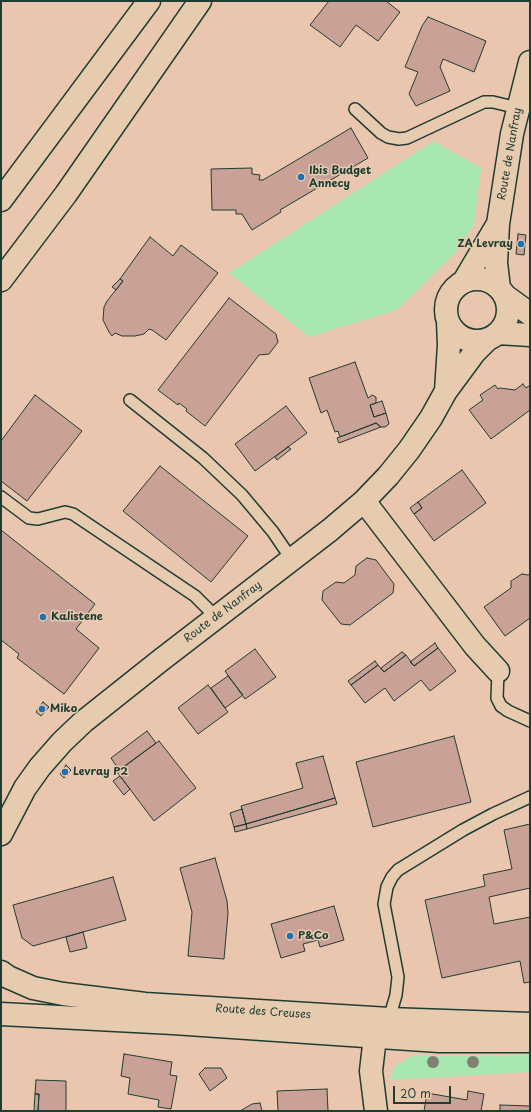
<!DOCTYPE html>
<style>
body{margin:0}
#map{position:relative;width:531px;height:1112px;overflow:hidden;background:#ebc6af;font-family:"Playpen Sans",sans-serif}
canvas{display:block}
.frame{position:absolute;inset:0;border:2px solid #1f3d34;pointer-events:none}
.scale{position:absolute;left:393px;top:1086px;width:58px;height:18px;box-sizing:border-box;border:2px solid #1f3d34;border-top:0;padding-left:5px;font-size:12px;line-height:14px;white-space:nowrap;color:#1f3d34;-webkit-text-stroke:3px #e7cbae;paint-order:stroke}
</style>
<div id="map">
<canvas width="531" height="1112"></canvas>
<div class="frame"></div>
<div class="scale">20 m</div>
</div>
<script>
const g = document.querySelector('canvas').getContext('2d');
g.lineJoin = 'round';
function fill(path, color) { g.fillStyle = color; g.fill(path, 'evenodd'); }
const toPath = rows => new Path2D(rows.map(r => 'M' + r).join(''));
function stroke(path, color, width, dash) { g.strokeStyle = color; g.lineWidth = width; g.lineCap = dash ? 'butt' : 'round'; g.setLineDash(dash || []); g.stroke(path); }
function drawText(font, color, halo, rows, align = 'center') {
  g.font = font + ' "Playpen Sans",sans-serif'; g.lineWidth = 3; g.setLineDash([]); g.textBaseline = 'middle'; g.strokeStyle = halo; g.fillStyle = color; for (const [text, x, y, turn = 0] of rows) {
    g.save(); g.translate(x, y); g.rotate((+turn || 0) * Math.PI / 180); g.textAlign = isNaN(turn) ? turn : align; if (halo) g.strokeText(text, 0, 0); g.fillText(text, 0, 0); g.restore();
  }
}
fill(toPath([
 [433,141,481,168,474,225,455,253,397,310,309,337,229,273],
 [530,1054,530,1072,390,1080,391,1075,395,1066,406,1059,415,1055,493,1056]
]), '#a8e8b0');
const building = toPath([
 [329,1,386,1,400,12,378,41,356,25,340,47,310,25,329,1],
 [428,17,486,41,474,72,443,59,440,67,450,91,416,106,409,94,418,72,405,67,422,26,428,17],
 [351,128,368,158,280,210,281,212,252,230,242,214,236,214,236,210,212,210,211,169,252,168,252,174,260,175,259,180,263,180,351,128],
 [518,234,526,235,524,255,516,254,518,234],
 [150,237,173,256,181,245,218,273,166,340,152,330,149,329,144,334,135,336,122,336,115,333,112,336,109,332,103,320,104,307,107,301,123,281,120,279,150,237],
 [120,279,123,281,116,290,112,287,120,279],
 [229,298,276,334,278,342,269,354,259,355,205,426,186,411,187,409,179,403,178,405,158,390,229,298],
 [355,362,368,398,372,395,376,397,376,403,370,405,374,417,386,413,389,424,385,427,381,427,376,423,340,437,338,431,335,432,327,410,321,413,309,378,355,362],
 [523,384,526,388,530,385,530,410,491,439,469,410,483,400,480,395,495,385,498,389,500,388,515,390,523,384],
 [35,395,82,431,27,501,1,481,1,441,35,395],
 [382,401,386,413,374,417,370,405,382,401],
 [286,406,307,433,255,471,235,444,286,406],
 [376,423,381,427,339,443,337,438,376,423],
 [288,447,291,449,277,460,275,457,288,447],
 [160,466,248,536,211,582,123,511,160,466],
 [462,470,486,503,434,541,414,514,422,508,418,502,462,470],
 [418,502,422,508,414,514,410,508,418,502],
 [1,530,95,604,76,629,99,648,64,694,17,658,19,654,1,640,1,530],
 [367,558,376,560,394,584,393,593,350,625,341,624,322,600,323,591,336,582,344,583,355,575,356,566,367,558],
 [522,574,528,575,530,574,530,618,505,636,484,607,511,588,511,581,522,574],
 [435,643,438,648,414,666,410,662,435,643],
 [438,648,456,671,430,691,421,680,394,701,385,688,365,703,351,685,378,665,384,672,406,655,414,666,438,648],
 [255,649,276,677,245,699,225,671,255,649],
 [402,652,406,655,384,672,381,668,402,652],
 [375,661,378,665,351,685,348,681,375,661],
 [228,676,243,695,225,708,211,688,228,676],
 [208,685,228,712,198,734,178,708,208,685],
 [43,702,49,707,41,716,36,712,43,702],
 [147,731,156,743,119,770,111,758,147,731],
 [454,736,471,802,373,827,356,762,454,736],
 [159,741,196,788,154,821,117,772,159,741],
 [323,756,335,798,246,824,241,806,303,788,296,763,323,756],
 [66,765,71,770,64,778,60,774,66,765],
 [120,776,130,789,124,795,113,781,120,776],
 [335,798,337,804,247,829,246,824,335,798],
 [242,809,246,824,234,827,230,813,242,809],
 [246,824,247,829,235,832,234,827,246,824],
 [530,824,530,888,489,897,494,924,530,917,530,982,524,983,520,961,442,978,425,900,485,886,483,875,512,869,504,830,530,824],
 [215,858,227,901,228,913,224,959,188,956,192,912,180,868,215,858],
 [113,877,126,920,33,946,22,938,13,905,113,877],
 [334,906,344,940,320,947,318,940,303,944,305,951,281,958,271,924,334,906],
 [83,932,87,948,70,952,66,937,83,932],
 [124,1054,172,1062,170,1075,177,1076,171,1109,158,1107,159,1100,128,1094,130,1078,121,1076,124,1054],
 [205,1068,221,1068,227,1078,210,1091,199,1074,205,1068],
 [36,1080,66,1081,66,1111,38,1111,39,1094,35,1094,36,1080],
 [327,1089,328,1111,278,1111,277,1091,327,1089],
 [468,1091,484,1094,481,1111,424,1111,427,1093,467,1100,468,1091],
 [35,1094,39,1094,38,1111,34,1111,35,1094],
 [260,1103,262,1111,240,1111,252,1104,260,1103],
 [500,1105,530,1106,530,1111,500,1111,500,1105]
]);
fill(building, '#caa197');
stroke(building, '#1f3d34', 1);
const service = toPath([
 [355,109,381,133,388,137,399,139,407,138,484,102,493,102,518,108],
 [130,400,203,458,242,495,273,532,292,560],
 [1,497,29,518,38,519,65,512,73,514,195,596,216,617],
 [498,671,497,698,501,706,508,711,530,721],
 [389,1019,396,995,398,977,384,904,387,887,392,877,398,870,463,830,493,814,530,797]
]);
const minor = toPath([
 '446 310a31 31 0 1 1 62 0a31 31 0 1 1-62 0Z',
 [464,281,496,227],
 [499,288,496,263,498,224,512,134,530,62],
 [504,295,530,314],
 [498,333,530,335],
 [446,391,449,345,448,322],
 [364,501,475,646,498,671],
 [1,834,25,788,40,767,62,742,83,722,161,660,330,530,364,501,388,476,409,450,431,418,446,391,474,353,488,339],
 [376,1111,371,1071,375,1037,392,1028]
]);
const secondary = toPath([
 [1,972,8,977,33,988,63,994,145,1004,389,1019,530,1024],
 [1,1014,173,1023,439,1041,530,1041]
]);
const motorway = toPath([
 [1,200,149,1],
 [1,280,66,194,200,1]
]);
stroke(service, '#1f3d34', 14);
stroke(minor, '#1f3d34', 25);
stroke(secondary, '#1f3d34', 25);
stroke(motorway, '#1f3d34', 25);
stroke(service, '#e7cbae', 11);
stroke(minor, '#e7cbae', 22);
stroke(secondary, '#e7cbae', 22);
stroke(motorway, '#e7cbae', 22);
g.fillStyle = '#7f806f';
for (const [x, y] of [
 [433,1062],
 [473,1062]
]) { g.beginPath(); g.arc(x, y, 6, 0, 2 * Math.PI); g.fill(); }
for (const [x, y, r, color] of [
 [301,177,4,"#1f6fb2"],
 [521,244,4,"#1f6fb2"],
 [43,617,4,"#1f6fb2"],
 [42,709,4,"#1f6fb2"],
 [65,772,4,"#1f6fb2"],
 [290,936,4,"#1f6fb2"]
]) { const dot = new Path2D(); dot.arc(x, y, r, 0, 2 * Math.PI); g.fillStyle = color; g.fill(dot); stroke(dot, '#e7cbae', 1.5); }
drawText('11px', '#1f3d34', '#e7cbae', [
 ["Route de Nanfray",510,154,-80],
 ["Route de Nanfray",223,612,-37],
 ["Route des Creuses",263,1012,4]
]);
drawText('bold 11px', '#1f3d34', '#e7cbae', [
 ["Ibis Budget",309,171],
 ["Annecy",309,184],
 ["ZA Levray",513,244,"right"],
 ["Kalistene",51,617],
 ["Miko",50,709],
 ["Levray P2",73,772],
 ["P&Co",298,936]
], 'left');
</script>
